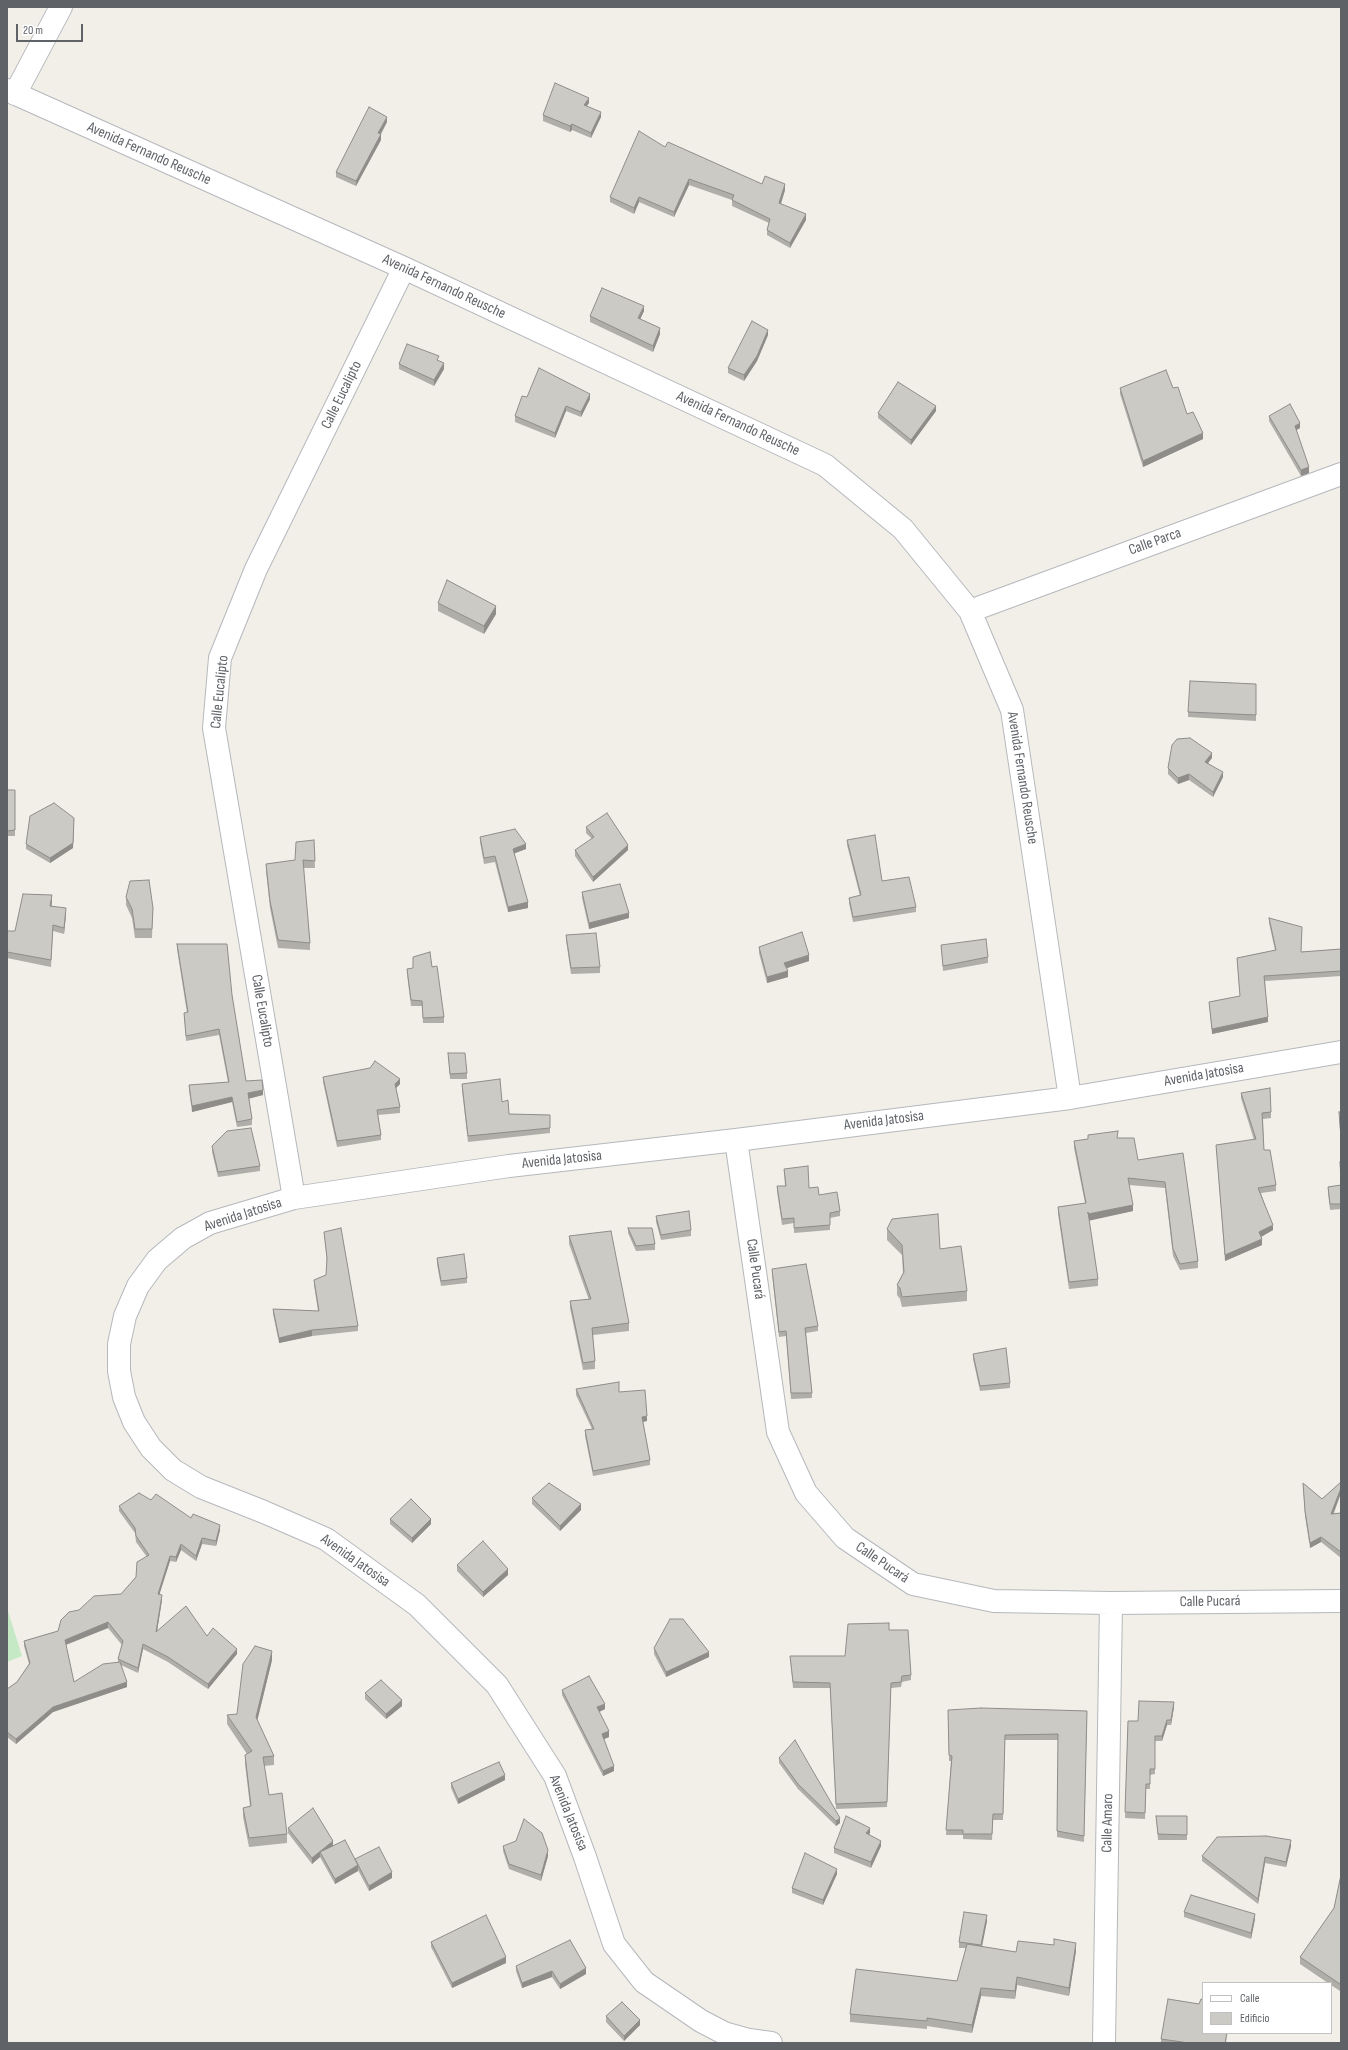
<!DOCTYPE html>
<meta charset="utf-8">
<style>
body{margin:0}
#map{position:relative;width:1348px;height:2050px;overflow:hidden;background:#f1efe8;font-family:"Sofia Sans Condensed",sans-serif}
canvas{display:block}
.frame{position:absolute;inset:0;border:8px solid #5f6368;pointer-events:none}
.legend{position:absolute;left:1202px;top:1982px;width:130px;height:52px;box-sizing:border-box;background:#fff;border:1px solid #bfc1c3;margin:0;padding:5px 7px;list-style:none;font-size:12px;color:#5f6368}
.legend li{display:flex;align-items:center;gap:8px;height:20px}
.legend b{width:20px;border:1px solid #bfc1c3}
.scale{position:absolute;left:16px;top:24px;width:67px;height:18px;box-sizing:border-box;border:2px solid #5f6368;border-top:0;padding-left:5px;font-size:12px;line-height:14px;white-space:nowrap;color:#5f6368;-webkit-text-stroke:3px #fff;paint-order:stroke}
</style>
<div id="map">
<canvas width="1348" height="2050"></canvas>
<div class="frame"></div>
<ul class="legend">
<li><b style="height:5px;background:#fff"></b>Calle</li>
<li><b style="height:11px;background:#cccac5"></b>Edificio</li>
</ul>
<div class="scale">20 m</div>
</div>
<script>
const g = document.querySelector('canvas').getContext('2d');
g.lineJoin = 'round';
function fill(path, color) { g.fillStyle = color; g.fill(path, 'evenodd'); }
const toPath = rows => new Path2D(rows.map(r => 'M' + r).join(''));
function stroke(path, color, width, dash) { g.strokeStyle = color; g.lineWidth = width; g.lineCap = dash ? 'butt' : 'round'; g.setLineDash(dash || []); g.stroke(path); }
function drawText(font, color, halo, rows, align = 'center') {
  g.font = font + ' "Sofia Sans Condensed",sans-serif'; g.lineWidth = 3; g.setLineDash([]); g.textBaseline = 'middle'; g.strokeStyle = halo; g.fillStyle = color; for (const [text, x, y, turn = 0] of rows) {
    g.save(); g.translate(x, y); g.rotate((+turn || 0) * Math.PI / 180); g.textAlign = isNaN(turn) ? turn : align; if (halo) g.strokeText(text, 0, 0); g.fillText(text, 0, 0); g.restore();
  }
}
fill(toPath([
 [7,1608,22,1656,7,1662]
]), '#c5e8c5');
const minor = toPath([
 [7,90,404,268,825,465,903,529,970,611,1012,710,1070,1098],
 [15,94,61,7],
 [970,611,1341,474],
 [736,1140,778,1432,806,1493,845,1538,913,1584,994,1601,1111,1603,1341,1601],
 [294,1198,214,728,220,658,256,569,404,268],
 [771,2043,749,2040,724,2033,701,2021,644,1982,614,1944,585,1857,555,1776,497,1685,417,1605,326,1539,264,1512,201,1487,173,1470,151,1448,134,1422,124,1397,119,1371,119,1344,125,1316,138,1286,157,1260,183,1238,210,1223,294,1198,509,1166,736,1140,1070,1098,1341,1052],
 [1104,2043,1111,1603]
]);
stroke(minor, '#b5b8bc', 24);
stroke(minor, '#fff', 22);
fill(toPath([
 [589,103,586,106,601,117,591,138,572,130,570,132,543,121,543,115],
 [387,122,381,134,381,140,356,186,336,177,336,172],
 [665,147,762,184,785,190,781,204,806,220,790,248,767,235,767,230,769,223,732,206,732,200,689,185,674,217,639,202,634,214,610,202,610,197],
 [644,311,640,319,660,334,653,352,590,322,590,316],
 [768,335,757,361,744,381,728,373,728,368],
 [439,361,444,369,434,386,399,369,399,364],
 [1120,388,1173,388,1187,414,1203,439,1143,467,1120,394],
 [527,397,590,399,581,417,566,411,555,438,515,422,515,416],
 [936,411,911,445,878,418,878,413],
 [1269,416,1300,428,1296,430,1309,473,1301,476,1269,421],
 [438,603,496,614,484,634,438,611],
 [1256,684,1256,721,1188,717,1188,712],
 [1212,758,1208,763,1223,777,1213,797,1189,780,1178,784,1168,774,1168,768],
 [7,790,15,790,15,836,7,836],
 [74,823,73,848,50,863,26,849,26,844],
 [586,827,628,850,593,882,575,856,575,850,592,839,586,833],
 [480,837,526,849,514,853,528,908,508,912,495,862,484,864,480,842],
 [314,840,315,868,303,868,310,943,310,950,278,948,270,908,266,871,266,864,295,860],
 [847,840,882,881,916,907,916,912,853,922,849,903,849,898,860,896,847,845],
 [582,892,629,918,589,929,582,898],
 [126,897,153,908,152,938,135,938,132,918,126,905],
 [52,901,52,906,66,914,64,934,53,931,51,967,7,958,7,931,15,931],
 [1269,918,1301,952,1341,949,1341,976,1265,981,1268,1022,1212,1034,1209,1002,1240,996,1237,958,1275,950,1269,923],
 [566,935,600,967,600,973,571,974,566,940],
 [177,944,232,995,246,1081,263,1095,249,1098,252,1119,252,1125,237,1127,232,1102,192,1112,189,1090,189,1085,228,1082,219,1035,186,1041,184,1013,187,1013,177,949],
 [941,945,988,957,988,963,943,971],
 [759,947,809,961,787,968,788,977,767,983,759,953],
 [432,967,444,1017,444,1023,423,1023,422,1006,411,1006,407,974,407,969],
 [448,1053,467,1073,467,1079,450,1079],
 [323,1077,400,1084,396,1088,400,1107,400,1113,378,1115,381,1135,381,1140,337,1147,323,1082],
 [462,1084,502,1102,509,1114,550,1115,550,1133,468,1142,462,1090],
 [1241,1093,1271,1112,1271,1118,1263,1119,1264,1150,1276,1185,1276,1191,1261,1193,1273,1230,1261,1237,1262,1245,1225,1261,1216,1145,1254,1140,1241,1098],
 [1339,1112,1341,1112,1341,1142,1339,1118],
 [1118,1138,1138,1160,1183,1153,1198,1261,1198,1268,1180,1270,1173,1256,1165,1188,1129,1185,1133,1211,1089,1220,1098,1279,1098,1286,1069,1289,1058,1214,1058,1207,1085,1203,1074,1148,1074,1141],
 [212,1146,260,1166,260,1171,218,1177,212,1152],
 [1341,1162,1341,1209,1330,1210,1328,1192,1328,1187,1341,1185],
 [784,1169,840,1211,840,1216,830,1218,830,1230,794,1233,794,1223,782,1225,777,1191,777,1186,785,1186],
 [656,1216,691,1230,691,1236,661,1240,656,1222],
 [628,1228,655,1244,655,1250,636,1251,628,1233],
 [887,1229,940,1249,967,1291,967,1301,902,1307,900,1299,897,1295,897,1285,903,1273,902,1255,887,1240],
 [324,1232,358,1326,358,1331,312,1336,279,1343,273,1314,273,1309,318,1311,314,1285,314,1280,326,1275,327,1262],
 [569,1236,629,1323,629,1331,593,1335,595,1361,595,1369,583,1370,570,1308,570,1301,589,1300,569,1244],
 [437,1258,467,1278,467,1283,441,1286,437,1264],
 [772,1269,818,1326,818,1331,806,1333,812,1393,812,1398,791,1399,786,1336,779,1337,772,1274],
 [973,1354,1010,1383,1010,1388,980,1391,973,1359],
 [576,1389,619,1392,647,1421,643,1422,650,1460,650,1465,593,1476,585,1436,585,1430,592,1429,576,1395],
 [1341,1482,1341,1493,1334,1513,1341,1513,1341,1558,1321,1542,1310,1548,1305,1516,1303,1483,1322,1499],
 [532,1498,581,1510,560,1531,532,1504],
 [151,1500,191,1518,220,1530,216,1546,202,1544,196,1561,181,1550,176,1562,170,1561,159,1594,162,1600,157,1631,207,1636,237,1654,208,1689,168,1662,143,1649,138,1673,121,1665,127,1687,53,1712,16,1744,7,1737,7,1689,17,1682,29,1664,24,1646,24,1641,58,1631,79,1610,121,1594,136,1577,147,1557,136,1542,135,1533,119,1511,119,1506],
 [108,1628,122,1645,118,1659,118,1662,74,1682,66,1645],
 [390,1519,431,1524,412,1543,390,1524],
 [457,1565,508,1575,483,1597,457,1571],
 [889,1630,911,1675,911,1680,902,1682,901,1687,891,1688,887,1807,836,1809,830,1688,793,1688,790,1656,845,1656],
 [654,1648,709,1657,666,1677,654,1654],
 [272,1660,257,1720,274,1756,274,1765,264,1766,269,1795,287,1834,287,1843,249,1847,243,1817,243,1808,250,1806,245,1764,245,1755,247,1754,227,1724,227,1715,237,1714],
 [562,1690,605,1709,599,1712,609,1737,604,1739,614,1771,603,1776,562,1695],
 [365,1693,402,1706,386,1719,365,1699],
 [1174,1707,1171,1725,1167,1725,1162,1741,1155,1741,1155,1774,1150,1775,1150,1789,1146,1789,1145,1819,1125,1818,1128,1721,1138,1721],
 [948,1710,1087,1711,1084,1842,1057,1837,1058,1740,1005,1740,1003,1820,993,1820,992,1840,963,1839,963,1835,946,1835,951,1761,949,1761],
 [779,1758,840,1823,836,1826,798,1789,779,1763],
 [505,1780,458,1804,451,1788,451,1783],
 [1156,1816,1187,1816,1187,1840,1158,1840],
 [288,1828,333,1846,355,1860,392,1878,369,1891,358,1870,358,1871,335,1884,320,1857,312,1864,288,1833],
 [870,1833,869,1834,881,1846,871,1868,834,1853,834,1848],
 [503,1846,548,1856,541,1881,509,1869,503,1851],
 [1291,1846,1286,1867,1265,1863,1258,1904,1202,1861,1202,1856],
 [837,1874,823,1905,792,1893,792,1888],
 [1341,1875,1341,1990,1340,1991,1331,1985,1331,1983,1328,1983,1300,1964,1300,1957,1334,1908],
 [1184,1912,1255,1919,1251,1939,1184,1917],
 [987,1921,982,1947,1016,1952,1054,1945,1054,1939,1076,1951,1069,1996,1017,1985,1015,1999,981,1996,972,2033,927,2026,927,2029,850,2022,850,2014,957,1981,966,1948,959,1948,959,1942],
 [431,1942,506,1963,452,1988,431,1947],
 [516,1966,586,1974,560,1989,552,1977,522,1988,516,1971],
 [1199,2004,1227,2033,1226,2043,1161,2043,1161,2039],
 [606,2016,640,2025,624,2041,606,2022]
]), '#afaea9');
fill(toPath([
 [589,98,589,103,584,110,584,105],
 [601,112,601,117,591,138,591,133],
 [387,117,387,122,378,139,378,133],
 [572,124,572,130,570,132,570,126],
 [381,134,381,140,356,186,356,181],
 [689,179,689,185,674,217,674,212],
 [785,184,785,190,779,209,779,203],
 [639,197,639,202,634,214,634,208],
 [806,214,806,220,790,248,790,243],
 [644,306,644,311,638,324,638,318],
 [660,328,660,334,653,352,653,346],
 [768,330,768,335,757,361,744,381,744,375],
 [444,363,444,369,434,386,434,380],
 [590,394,590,399,581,417,581,412],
 [566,406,566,411,555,438,555,433],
 [936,406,936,411,911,445,911,440],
 [1300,423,1300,428,1295,431,1295,426],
 [1203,433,1203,439,1143,467,1143,461],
 [1309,467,1309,473,1301,476,1301,470],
 [496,606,496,614,484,634,484,626],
 [1212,753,1212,758,1205,767,1205,762],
 [1223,772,1223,777,1213,797,1213,792],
 [1189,774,1189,780,1178,784,1178,778],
 [74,818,73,848,50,863,50,858],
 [526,844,526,849,513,854,513,849],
 [628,845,628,850,593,882,593,877],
 [52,895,52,901,50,912,50,906],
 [528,902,528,908,508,912,508,907],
 [66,908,66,914,64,934,64,928],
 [629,913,629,918,589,929,589,923],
 [809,955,809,961,784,969,784,963],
 [788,971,788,977,767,983,767,977],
 [1268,1017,1268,1022,1212,1034,1212,1029],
 [400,1079,400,1084,395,1089,395,1084],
 [263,1090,263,1095,248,1099,248,1093],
 [232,1097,232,1102,192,1112,192,1106],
 [1133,1205,1133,1211,1088,1221,1088,1214],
 [1273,1225,1273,1230,1259,1238,1259,1232],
 [1262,1239,1262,1245,1225,1261,1225,1255],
 [312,1330,312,1336,279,1343,279,1338],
 [647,1416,647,1421,642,1422,642,1417],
 [1341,1488,1341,1493,1331,1519,1331,1514],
 [581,1504,581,1510,560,1531,560,1526],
 [431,1519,431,1524,412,1543,412,1538],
 [220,1525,220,1530,216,1546,216,1541],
 [1321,1537,1321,1542,1310,1548,1310,1543],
 [202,1538,202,1544,196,1561,196,1556],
 [181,1544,181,1550,176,1562,176,1557],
 [170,1556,170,1561,158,1599,158,1594],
 [508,1569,508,1575,483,1597,483,1592],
 [162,1595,162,1600,156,1638,156,1632],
 [108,1622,108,1628,65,1645,65,1640],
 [143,1644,143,1649,138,1673,138,1668],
 [237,1649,237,1654,208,1689,208,1684],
 [272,1651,272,1660,256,1726,256,1717],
 [709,1652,709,1657,666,1677,666,1672],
 [127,1682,127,1687,53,1712,16,1744,16,1739,53,1707],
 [402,1700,402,1706,386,1719,386,1714],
 [1174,1702,1174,1707,1171,1725,1171,1720],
 [605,1704,605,1709,597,1713,597,1707],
 [1167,1720,1167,1725,1162,1741,1162,1736],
 [609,1731,609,1737,602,1740,602,1734],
 [614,1766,614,1771,603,1776,603,1771],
 [505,1775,505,1780,458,1804,458,1799],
 [840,1818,840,1823,836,1826,836,1821],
 [870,1828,870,1833,866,1838,866,1833],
 [1291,1840,1291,1846,1286,1867,1286,1862],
 [333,1841,333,1847,320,1852,320,1857,312,1864,312,1858],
 [881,1841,881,1846,871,1868,871,1862],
 [548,1850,548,1856,541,1881,541,1875],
 [1265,1857,1265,1863,1258,1904,1258,1899],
 [358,1865,358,1871,335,1884,335,1879],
 [837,1869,837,1874,823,1905,823,1900],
 [392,1872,392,1878,369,1891,369,1886],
 [1255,1914,1255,1919,1251,1939,1251,1933],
 [987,1915,987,1921,981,1950,981,1945],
 [1076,1943,1076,1951,1069,1996,1069,1988],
 [506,1957,506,1963,452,1988,452,1983],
 [586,1968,586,1974,560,1989,560,1984],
 [552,1971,552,1977,522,1988,522,1983],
 [1017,1977,1017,1985,1015,1999,1015,1991],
 [981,1988,981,1996,972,2033,972,2025],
 [640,2020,640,2025,624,2041,624,2036]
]), '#8f8d8a');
const building = toPath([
 [555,83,589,98,584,105,601,112,591,133,572,124,570,126,543,115,555,83],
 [369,107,387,117,378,133,381,134,356,181,336,172,369,107],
 [639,131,665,147,668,142,762,184,765,176,785,184,779,203,806,214,790,243,767,230,770,219,732,200,734,195,689,179,674,212,639,197,634,208,610,197,639,131],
 [602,288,644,306,638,318,660,328,653,346,590,316,602,288],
 [752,321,768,330,757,356,744,375,728,368,752,321],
 [407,344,439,356,437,360,444,363,434,380,399,364,407,344],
 [539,368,590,394,581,412,566,406,555,433,515,416,522,396,527,397,539,368],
 [1166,370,1173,388,1178,387,1187,414,1193,412,1203,433,1143,461,1120,388,1166,370],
 [898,382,936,406,911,440,878,413,898,382],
 [1290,404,1300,423,1295,426,1309,467,1301,470,1269,416,1290,404],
 [447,580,496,606,484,626,438,603,447,580],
 [1190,681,1256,684,1256,715,1188,712,1190,681],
 [1190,738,1212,753,1205,762,1223,772,1213,792,1189,774,1178,778,1168,768,1172,745,1177,739,1190,738],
 [7,790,15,790,15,830,7,831,7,790],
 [54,803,74,818,73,843,50,858,26,844,30,816,54,803],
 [607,813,628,845,593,877,575,850,594,837,586,827,607,813],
 [515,829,526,844,513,849,528,902,508,907,495,856,484,858,480,837,515,829],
 [875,835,882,881,909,877,916,907,853,917,849,898,861,895,847,840,875,835],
 [314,840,315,861,303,860,310,943,278,940,270,901,266,864,295,860,296,842,314,840],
 [149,880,153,908,152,929,135,929,132,909,126,897,130,881,149,880],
 [620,884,629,913,589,923,582,892,620,884],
 [23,894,52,895,50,906,66,908,64,928,53,925,51,960,7,952,7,931,15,931,23,894],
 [1269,918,1302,927,1301,952,1341,949,1341,971,1264,976,1268,1017,1212,1029,1209,1002,1240,996,1237,958,1276,950,1269,918],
 [802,932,809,955,784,963,788,971,767,977,759,947,802,932],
 [596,933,600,967,571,968,566,935,596,933],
 [986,939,988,957,943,966,941,945,986,939],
 [177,944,227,944,232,995,246,1081,262,1080,263,1090,248,1093,252,1119,237,1122,232,1097,192,1106,189,1085,229,1082,219,1029,186,1036,184,1013,188,1012,177,944],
 [430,952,432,967,437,966,444,1017,423,1018,422,1001,411,1000,407,969,413,968,413,957,430,952],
 [448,1053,465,1053,467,1073,450,1074,448,1053],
 [375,1061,400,1079,395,1084,400,1107,377,1110,381,1135,337,1141,323,1077,370,1068,375,1061],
 [500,1079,502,1102,508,1100,509,1114,550,1115,550,1128,468,1136,462,1084,500,1079],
 [1270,1088,1271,1112,1262,1113,1264,1150,1270,1150,1276,1185,1258,1188,1273,1225,1259,1232,1262,1239,1225,1255,1216,1145,1256,1139,1241,1093,1270,1088],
 [1339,1112,1341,1112,1341,1137,1339,1112],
 [251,1128,260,1166,218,1172,212,1146,227,1131,251,1128],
 [1118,1131,1117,1138,1134,1138,1138,1160,1183,1153,1198,1261,1180,1264,1173,1249,1165,1182,1128,1178,1133,1205,1088,1214,1088,1212,1098,1279,1069,1282,1058,1207,1086,1203,1074,1141,1088,1139,1088,1135,1118,1131],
 [1340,1162,1341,1162,1341,1180,1340,1162],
 [808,1166,809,1188,818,1187,819,1195,837,1192,840,1211,830,1213,830,1225,794,1228,794,1218,782,1219,777,1186,786,1186,784,1169,808,1166],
 [1341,1185,1341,1204,1330,1204,1328,1187,1341,1185],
 [689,1211,691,1230,661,1235,656,1216,689,1211],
 [938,1214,940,1249,961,1246,967,1291,902,1297,900,1288,897,1285,904,1272,902,1245,887,1229,892,1219,938,1214],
 [341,1228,358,1326,312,1330,279,1338,273,1309,319,1311,314,1280,326,1275,327,1258,324,1232,341,1228],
 [628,1228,652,1228,655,1244,636,1246,628,1228],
 [611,1231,629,1323,592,1328,595,1361,583,1363,570,1301,591,1299,569,1236,611,1231],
 [464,1254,467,1278,441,1281,437,1258,464,1254],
 [806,1264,818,1326,805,1328,812,1393,791,1393,786,1331,779,1332,772,1269,806,1264],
 [1006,1348,1010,1383,980,1386,973,1354,1006,1348],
 [619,1382,619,1392,645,1390,647,1416,642,1417,650,1460,593,1471,585,1430,594,1429,576,1389,619,1382],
 [1341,1482,1341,1488,1331,1514,1341,1513,1341,1552,1321,1537,1310,1543,1305,1511,1303,1483,1322,1499,1341,1482],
 [549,1483,581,1504,560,1526,532,1498,549,1483],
 [139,1493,151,1500,156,1494,191,1518,193,1514,220,1525,216,1541,202,1538,196,1556,181,1544,176,1557,170,1556,158,1594,162,1595,156,1632,186,1606,207,1636,213,1628,237,1649,208,1684,168,1657,143,1644,138,1668,118,1659,123,1641,108,1622,65,1640,74,1682,103,1664,120,1662,127,1682,53,1707,16,1739,7,1732,7,1689,17,1682,30,1663,24,1641,58,1631,61,1620,69,1612,79,1610,94,1596,121,1594,136,1577,137,1562,149,1555,136,1536,135,1528,119,1506,139,1493],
 [411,1499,431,1519,412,1538,390,1519,411,1499],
 [483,1541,508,1569,483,1592,457,1565,483,1541],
 [670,1619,683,1619,709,1652,666,1672,654,1648,670,1619],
 [889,1623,889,1630,908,1630,911,1675,902,1676,901,1682,891,1683,887,1802,836,1804,830,1683,793,1682,790,1656,845,1656,848,1624,889,1623],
 [255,1646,272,1651,256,1717,274,1756,263,1757,269,1795,282,1793,287,1834,249,1838,243,1808,251,1806,245,1755,252,1751,227,1715,237,1714,243,1664,255,1646],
 [589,1676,605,1704,597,1707,609,1731,602,1734,614,1766,603,1771,562,1690,589,1676],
 [381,1680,402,1700,386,1714,365,1693,381,1680],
 [1139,1701,1174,1702,1171,1720,1167,1720,1162,1736,1155,1736,1155,1769,1150,1769,1150,1784,1146,1784,1145,1813,1125,1812,1128,1721,1138,1721,1139,1701],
 [981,1708,1054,1710,1087,1711,1084,1836,1057,1831,1058,1734,1005,1735,1003,1814,993,1814,992,1834,963,1834,963,1830,946,1830,952,1756,949,1755,948,1710,981,1708],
 [795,1740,840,1818,836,1821,798,1784,779,1758,795,1740],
 [499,1762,505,1775,458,1799,451,1783,499,1762],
 [313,1808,333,1841,312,1858,288,1828,313,1808],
 [846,1816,870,1828,866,1833,881,1841,871,1862,834,1848,846,1816],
 [1156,1816,1187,1816,1187,1835,1158,1834,1156,1816],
 [524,1819,542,1833,548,1850,541,1875,509,1864,503,1846,516,1841,524,1819],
 [1266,1836,1291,1840,1286,1862,1265,1857,1258,1899,1202,1856,1217,1837,1266,1836],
 [345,1840,358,1865,335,1879,320,1852,345,1840],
 [379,1847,392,1872,369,1886,355,1859,379,1847],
 [805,1853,837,1869,823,1900,792,1888,805,1853],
 [1341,1875,1341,1983,1340,1984,1300,1957,1334,1908,1341,1875],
 [1191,1895,1255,1914,1251,1933,1184,1912,1191,1895],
 [964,1912,987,1915,981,1945,959,1942,964,1912],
 [486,1915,506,1957,452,1983,431,1942,486,1915],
 [1054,1939,1076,1943,1069,1988,1017,1977,1015,1991,981,1988,972,2025,927,2018,927,2021,850,2014,856,1969,957,1981,967,1944,1016,1952,1018,1941,1054,1945,1054,1939],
 [570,1940,586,1968,560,1984,552,1971,522,1983,516,1966,570,1940],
 [1168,1999,1199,2004,1201,1999,1203,1999,1203,2033,1227,2033,1225,2043,1189,2043,1161,2039,1168,1999],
 [622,2002,640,2020,624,2036,606,2016,622,2002]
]);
fill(building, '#cccac5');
stroke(building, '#8f8d8a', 1);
drawText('15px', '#5f6368', '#fff', [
 ["Avenida Fernando Reusche",149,154,24],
 ["Avenida Fernando Reusche",444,287,25],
 ["Calle Eucalipto",342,395,-64],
 ["Avenida Fernando Reusche",738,424,25],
 ["Calle Parca",1155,542,-20],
 ["Calle Eucalipto",220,692,-84],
 ["Avenida Fernando Reusche",1022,778,81],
 ["Calle Eucalipto",262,1011,80],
 ["Avenida Jatosisa",1204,1075,-10],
 ["Avenida Jatosisa",884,1121,-7],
 ["Avenida Jatosisa",562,1160,-6],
 ["Avenida Jatosisa",243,1215,-18],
 ["Calle Pucará",755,1269,82],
 ["Avenida Jatosisa",355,1561,35],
 ["Calle Pucará",882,1563,34],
 ["Calle Pucará",1210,1602,-1],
 ["Avenida Jatosisa",568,1813,68],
 ["Calle Amaro",1108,1823,-89]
]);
</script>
